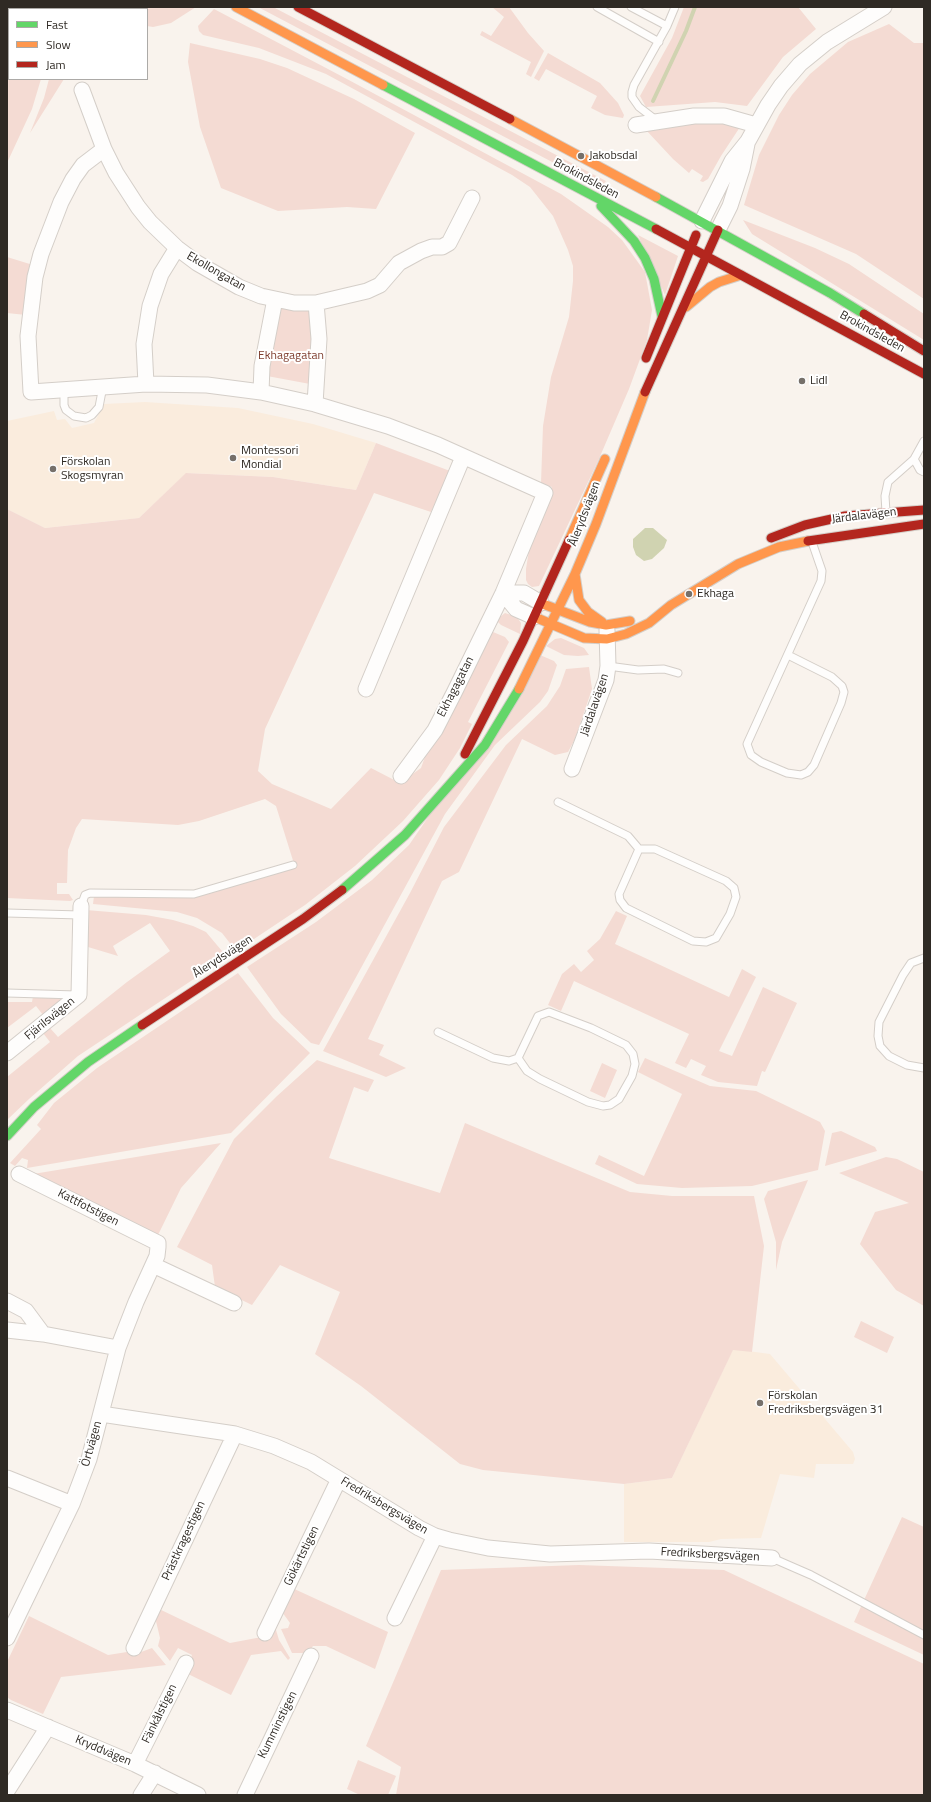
<!DOCTYPE html>
<meta charset="utf-8">
<style>
body{margin:0}
#map{position:relative;width:931px;height:1802px;overflow:hidden;background:#f9f3ed;font-family:"Titillium Web",sans-serif}
canvas{display:block}
.frame{position:absolute;inset:0;border:8px solid #2f2a24;pointer-events:none}
.legend{position:absolute;left:8px;top:8px;width:140px;height:72px;box-sizing:border-box;background:#fff;border:1px solid #acaaa7;margin:0;padding:5px 7px;list-style:none;font-size:12px;color:#2f2a24}
.legend li{display:flex;align-items:center;gap:8px;height:20px}
.legend b{width:20px;border:1px solid #acaaa7}
</style>
<div id="map">
<canvas width="931" height="1802"></canvas>
<div class="frame"></div>
<ul class="legend">
<li><b style="height:5px;background:#63d668"></b>Fast</li>
<li><b style="height:5px;background:#ff974d"></b>Slow</li>
<li><b style="height:5px;background:#b3261e"></b>Jam</li>
</ul>
</div>
<script>
const g = document.querySelector('canvas').getContext('2d');
g.lineJoin = 'round';
function fill(path, color) { g.fillStyle = color; g.fill(path, 'evenodd'); }
const toPath = rows => new Path2D(rows.map(r => 'M' + r).join(''));
function stroke(path, color, width, dash) { g.strokeStyle = color; g.lineWidth = width; g.lineCap = dash ? 'butt' : 'round'; g.setLineDash(dash || []); g.stroke(path); }
function drawText(font, color, halo, rows, align = 'center') {
  g.font = font + ' "Titillium Web",sans-serif'; g.lineWidth = 4; g.setLineDash([]); g.textBaseline = 'middle'; g.strokeStyle = halo; g.fillStyle = color; for (const [text, x, y, turn = 0] of rows) {
    g.save(); g.translate(x, y); g.rotate((+turn || 0) * Math.PI / 180); g.textAlign = isNaN(turn) ? turn : align; if (halo) g.strokeText(text, 0, 0); g.fillText(text, 0, 0); g.restore();
  }
}
fill(toPath([
 [145,402,238,408,313,424,376,443,356,490,273,477,187,473,139,518,45,528,7,509,7,421,54,411,57,420,65,419,72,428,94,423,104,404],
 [733,1349,770,1354,853,1452,855,1459,853,1464,816,1464,814,1478,780,1474,761,1538,721,1539,709,1542,624,1542,624,1484,672,1478]
]), '#faecdd');
fill(toPath([
 [79,7,196,7,171,23,153,27,147,26,147,9,79,9],
 [258,7,273,7,606,181,602,186,573,173],
 [492,7,509,7,528,33,544,51,531,77,526,74,531,62,480,35,482,31,491,36,504,17],
 [684,7,798,7,816,29,783,57,747,106,715,102,646,107,640,96,672,38],
 [214,9,345,78,561,194,608,227,622,240,645,272,652,310,647,340,629,389,598,461,539,586,532,587,528,584,526,580,526,569,529,550,546,508,552,487,541,483,543,426,551,377,569,317,573,281,573,266,568,250,553,216,530,187,512,175,326,74,259,48,203,35,199,31,198,26],
 [7,20,9,20,9,79,41,79,32,109,7,163],
 [889,24,914,43,924,43,924,299,856,254,744,205,759,155,779,115,792,95,810,74,848,42],
 [190,43,260,59,287,68,354,99,415,133,376,209,347,207,278,211,221,188,200,127,188,62],
 [548,53,600,83,618,103,624,115,623,118,605,115,591,108,597,96,546,69,539,81,534,78],
 [49,79,64,79,30,133,44,98],
 [718,121,740,127,721,156,708,179,703,182,700,181,703,176,692,169,689,173,673,159,646,130,670,125],
 [743,220,815,248,849,264,924,314,924,340,752,234],
 [638,235,678,256,665,295],
 [7,257,33,265,26,315,7,313],
 [277,306,310,309,313,342,310,384,267,376],
 [376,443,450,471,431,512,374,493,265,729,258,771,272,784,331,809,371,768,400,783,421,768,426,754,490,633,493,632,505,637,509,642,468,722,472,724,460,748,439,780,403,821,355,866,305,905,236,951,222,933,197,918,177,912,93,904,94,896,192,898,295,867,276,806,265,799,199,821,178,825,82,819,76,828,68,850,67,883,57,883,57,894,69,894,73,900,70,901,7,898,7,509,45,528,139,518,186,473,273,477,356,490],
 [505,613,517,617,521,623,520,634,501,625,496,620],
 [561,638,584,648,589,655,578,656,564,655,546,646,555,639],
 [540,655,554,661,557,665,548,691,540,702,495,745,445,814,319,1045,311,1043,281,1014,247,967,316,922,372,880,409,845],
 [589,667,592,689,575,739,568,752,555,755,522,739,459,872,442,881,368,1039,384,1045,379,1055,406,1068,386,1077,323,1051,410,893,444,827,506,745,547,706,560,686,566,669],
 [86,910,146,915,173,920,193,926,206,932,227,957,78,1056,29,1099,7,1120,7,1077,50,1042,43,1033,50,1028,58,1037,127,982,170,951,150,923,113,946,118,956,88,947,85,945],
 [616,911,627,916,615,944,729,997,742,969,756,977,719,1051,732,1056,763,987,797,1003,765,1072,762,1071,757,1086,718,1082,701,1075,706,1066,691,1059,686,1068,675,1063,689,1034,574,981,561,1011,548,1005,562,974,574,964,581,972,594,960,587,951,600,939],
 [238,973,273,1018,310,1053,231,1133,27,1168,28,1160,22,1158,15,1166,10,1163,41,1129,37,1125,54,1103,97,1068],
 [33,996,57,997,61,1000,43,1015,36,1006,7,1028,7,1002,32,1002],
 [645,1058,710,1086,756,1091,820,1122,825,1131,818,1170,752,1186,682,1188,637,1184,595,1164,599,1155,644,1176,682,1094,638,1072],
 [317,1060,374,1080,368,1092,354,1087,329,1158,440,1193,465,1123,630,1192,672,1196,754,1196,764,1246,752,1352,733,1350,672,1478,624,1484,483,1470,460,1464,361,1386,315,1354,340,1292,280,1265,252,1305,215,1287,212,1265,177,1247,234,1139,277,1096],
 [602,1063,617,1070,605,1098,590,1091],
 [841,1131,875,1147,877,1151,825,1166,832,1133],
 [221,1143,181,1188,158,1235,27,1175],
 [886,1157,897,1159,924,1172,924,1306,896,1290,860,1244,875,1212,909,1203,839,1173],
 [808,1180,782,1242,776,1270,776,1242,764,1199,768,1191],
 [861,1321,894,1337,887,1353,854,1337],
 [902,1517,924,1527,924,1655,854,1622],
 [579,1565,724,1570,924,1664,924,1795,396,1795,401,1767,366,1746,441,1570],
 [290,1587,388,1632,375,1669,326,1646,313,1646,308,1653,292,1653,281,1629,288,1628,290,1623,280,1609],
 [157,1608,230,1643,267,1636,269,1631,276,1630,279,1640,290,1658,288,1660,281,1651,251,1655,231,1695,184,1672,192,1655,178,1648,170,1661,158,1646,160,1638,155,1617],
 [29,1616,108,1655,127,1652,133,1655,152,1648,166,1665,61,1677,43,1714,11,1700,7,1697,7,1662],
 [358,1760,396,1776,388,1795,360,1795,347,1789]
]), '#f4dbd3');
fill(toPath([
 [645,528,653,528,667,540,664,548,652,559,644,561,636,555,633,547,633,539]
]), '#d0d3b1');
stroke(toPath([
 [653,101,686,31,695,7]
]), '#d0d3b1', 4);
const lane = toPath([
 [597,7,659,42],
 [631,7,667,26],
 [656,120,639,107,632,97,632,92,634,85,667,26,675,7],
 [64,390,64,405,66,410,74,416,86,418,92,415,99,407,103,386],
 [914,459,920,470,924,472],
 [886,512,885,496,888,482,914,459,924,441],
 [788,655,832,677,842,686,844,692,841,703,814,765,808,772,801,775,787,773,761,762,751,755,747,744,821,581,822,571,812,542],
 [608,666,638,670,664,669,678,673],
 [558,802,628,836,639,849,655,849,726,881,734,888,736,897,730,914,716,938,706,942,693,941,626,908,620,900,619,894,639,849],
 [81,906,85,895,90,893,194,894,293,865],
 [7,913,80,915],
 [924,958,911,963,903,975,879,1022,878,1036,880,1046,889,1056,907,1065,924,1068],
 [7,993,77,995],
 [438,1032,493,1058,509,1061,518,1058,538,1016,549,1012,591,1028,626,1045,633,1054,635,1064,632,1076,619,1099,610,1105,603,1106,588,1102,540,1079,527,1071,518,1058],
 [772,1558,811,1575,924,1635]
]);
const street = toPath([
 [82,90,104,149,116,173,138,207,150,222,177,248,197,263,239,287,261,296,294,303,316,303,367,291,380,285,399,263,421,251,432,247,442,247,449,243,472,198],
 [636,125,694,116,724,116,756,125],
 [104,149,83,165,73,179,61,202,41,254,35,277,28,336,31,392,146,384,207,385,261,392,315,404,388,426,438,445,545,493,503,593,454,693,435,730,401,776],
 [702,221,732,161,748,141,768,105,781,86,800,64,827,42,884,7],
 [718,230,730,206,742,169,747,144],
 [146,384,144,344,150,306,161,274,177,248],
 [261,392,262,366,275,299],
 [315,404,319,339,316,303],
 [503,593,516,609,534,617],
 [503,593,524,593,541,603],
 [366,689,463,457],
 [572,769,606,680,608,666,607,630],
 [7,1053,79,995,81,906],
 [153,1265,234,1303],
 [7,1301,26,1311,43,1334],
 [7,1330,43,1334,118,1348],
 [101,1414,235,1434,274,1446,311,1462,419,1528,435,1536,449,1540,488,1548,550,1554,649,1551,772,1558],
 [7,1478,72,1504],
 [395,1618,435,1536],
 [265,1633,339,1479],
 [7,1638,72,1504,89,1459,118,1348,136,1302,157,1256,158,1247,158,1243,19,1174],
 [134,1648,235,1434],
 [7,1710,135,1764,198,1795],
 [135,1764,186,1663],
 [7,1791,48,1727],
 [141,1795,155,1773],
 [245,1795,311,1656]
]);
const fast = toPath([
 [383,85,656,229],
 [656,197,830,293,864,314],
 [601,206,634,241,645,258,654,279,662,316],
 [342,890,405,835,485,745,519,689],
 [7,1136,34,1107,88,1062,142,1025]
]);
const slow = toPath([
 [236,7,383,85],
 [510,119,656,197],
 [686,307,710,287,719,282,741,275],
 [569,540,605,459],
 [575,574,579,600,588,612,602,622],
 [543,604,590,622,606,625,630,621],
 [537,618,584,638,607,639,626,634,649,623,671,605,738,564,779,547,808,541],
 [519,689,575,574,596,524,645,392]
]);
const jam = toPath([
 [298,7,510,119],
 [656,229,924,374],
 [864,314,924,351],
 [646,358,696,235],
 [645,392,718,230],
 [771,538,805,525,845,516,924,510],
 [808,541,924,524],
 [465,754,523,641,569,540],
 [142,1025,303,919,342,890]
]);
stroke(lane, '#d4cec8', 9);
stroke(street, '#d4cec8', 17);
stroke(fast, '#d4cec8', 11);
stroke(slow, '#d4cec8', 11);
stroke(jam, '#d4cec8', 11);
stroke(lane, '#fefdfc', 7);
stroke(street, '#fefdfc', 15);
stroke(fast, '#63d668', 9);
stroke(slow, '#ff974d', 9);
stroke(jam, '#b3261e', 9);
for (const [x, y, r, color] of [
 [581,156,4,"#76706a"],
 [802,381,4,"#76706a"],
 [233,458,4,"#76706a"],
 [53,469,4,"#76706a"],
 [689,594,4,"#76706a"],
 [760,1403,4,"#76706a"]
]) { const dot = new Path2D(); dot.arc(x, y, r, 0, 2 * Math.PI); g.fillStyle = color; g.fill(dot); stroke(dot, '#fff', 1.5); }
drawText('12px', '#2f2a24', '#fff', [
 ["Jakobsdal",589,156],
 ["Lidl",810,381],
 ["Montessori",241,451],
 ["Mondial",241,465],
 ["Förskolan",61,462],
 ["Skogsmyran",61,476],
 ["Ekhaga",697,594],
 ["Förskolan",768,1396],
 ["Fredriksbergsvägen 31",768,1410]
], 'left');
drawText('12px', '#2f2a24', '#fff', [
 ["Brokindsleden",586,179,28],
 ["Ekollongatan",216,272,30],
 ["Brokindsleden",872,332,29],
 ["Ålerydsvägen",585,514,-69],
 ["Järdalavägen",864,516,-7],
 ["Ekhagagatan",456,687,-63],
 ["Järdalavägen",595,705,-71],
 ["Ålerydsvägen",223,957,-33],
 ["Fjärilsvägen",50,1019,-39],
 ["Kattfotstigen",88,1208,27],
 ["Örtvägen",92,1444,-74],
 ["Fredriksbergsvägen",384,1506,31],
 ["Prästkragestigen",184,1541,-65],
 ["Fredriksbergsvägen",710,1555,3],
 ["Gökärtstigen",302,1556,-64],
 ["Fänkålstigen",160,1714,-64],
 ["Kumminstigen",278,1725,-64],
 ["Kryddvägen",103,1751,23]
]);
drawText('12px', '#7e3d2e', '#fff', [
 ["Ekhagagatan",291,356]
]);
</script>
